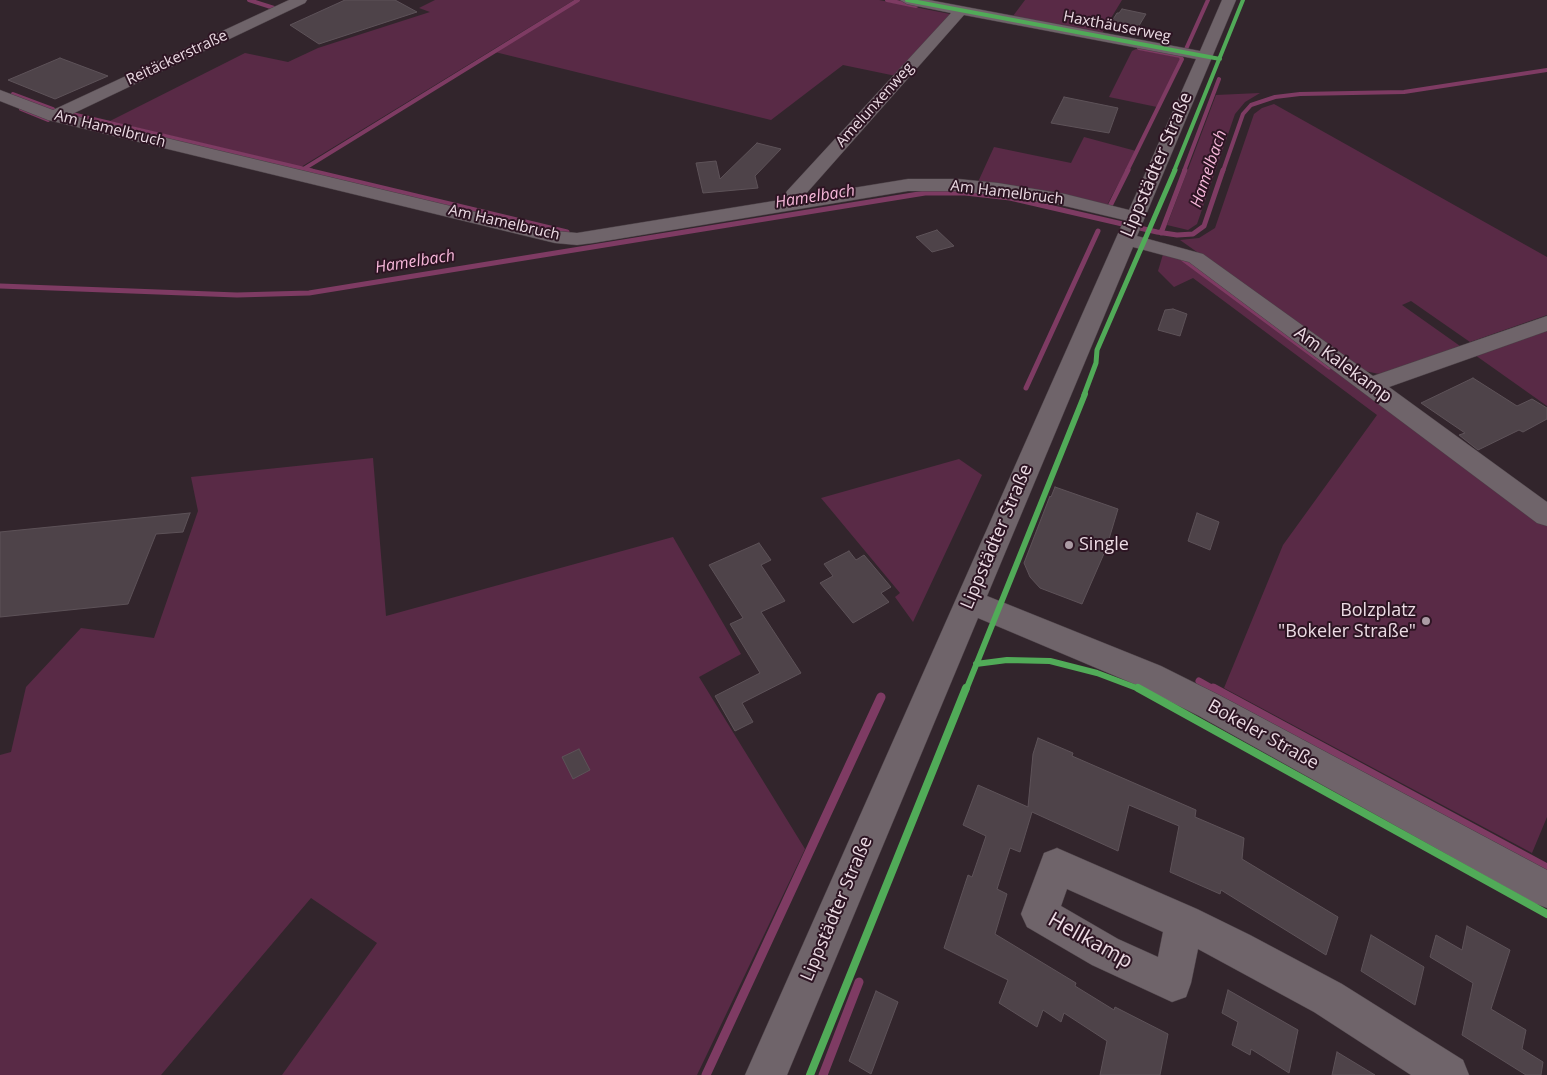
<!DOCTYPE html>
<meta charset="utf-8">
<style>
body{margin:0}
canvas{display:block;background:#32252c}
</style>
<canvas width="1547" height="1075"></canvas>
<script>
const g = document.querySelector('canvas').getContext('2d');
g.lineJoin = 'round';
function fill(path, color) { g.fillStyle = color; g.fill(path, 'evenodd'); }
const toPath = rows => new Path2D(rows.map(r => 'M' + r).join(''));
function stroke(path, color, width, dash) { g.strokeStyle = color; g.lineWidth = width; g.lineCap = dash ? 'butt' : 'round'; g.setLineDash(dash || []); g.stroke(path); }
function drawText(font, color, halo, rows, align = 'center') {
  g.font = font + ' "Open Sans",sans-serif'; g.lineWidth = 4; g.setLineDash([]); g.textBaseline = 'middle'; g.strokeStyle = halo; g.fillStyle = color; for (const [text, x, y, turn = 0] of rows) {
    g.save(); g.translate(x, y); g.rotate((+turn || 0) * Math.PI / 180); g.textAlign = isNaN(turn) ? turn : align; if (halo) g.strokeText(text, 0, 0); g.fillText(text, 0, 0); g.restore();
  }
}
fill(toPath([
 [435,0,574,0,301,167,110,121,245,53,288,62,318,48,430,12,419,8],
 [580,0,879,0,950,14,896,76,843,65,771,120,495,52],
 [1025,0,1122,0,1102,33,1013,16],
 [1136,49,1181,58,1157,107,1109,97,1132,51],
 [1260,93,1245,102,1235,114,1197,224,1188,230,1167,225,1216,95],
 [1274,104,1547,257,1547,315,1470,342,1411,301,1402,305,1460,346,1379,374,1365,371,1180,240,1199,238,1215,228,1254,114,1262,108],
 [1084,137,1136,151,1107,205,978,182,994,147,1071,163],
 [1164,251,1194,261,1547,523,1547,817,1532,853,1224,688,1283,545,1377,415,1193,278,1174,287,1158,271],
 [1547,331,1547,406,1475,355],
 [373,458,386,616,673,537,741,654,699,677,805,849,697,1075,282,1075,377,943,311,898,161,1075,0,1075,0,755,11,752,26,687,81,628,154,638,198,511,191,477],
 [959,459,982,475,913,622,895,597,900,593,821,498]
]), '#592a46');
stroke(toPath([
 [249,0,274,8],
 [887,0,916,6],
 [1186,49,1208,0],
 [13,94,53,109],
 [21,109,48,120],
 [72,114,313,171],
 [302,170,578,0],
 [1127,171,1182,59,1180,56,1139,48],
 [1184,171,1219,79],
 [1223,171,1243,114,1251,105,1275,97,1300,94,1404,92,1547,70]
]), '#7e3b63', 4);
stroke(toPath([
 [307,170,567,232],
 [1110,206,1128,170],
 [1161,233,1185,170],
 [1183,259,1329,367],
 [0,286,237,295,309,293,925,193,965,193,1010,198,1157,232,1177,235,1193,234,1204,226,1223,170],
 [1026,388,1098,231]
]), '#7e3b63', 5);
stroke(toPath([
 [1199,681,1215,690]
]), '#7e3b63', 7);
stroke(toPath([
 [1213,688,1547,868],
 [706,1075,881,697],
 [823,1075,859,982]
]), '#7e3b63', 9);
const building = toPath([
 [345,0,395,0,417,12,319,44,290,25,345,0],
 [1122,9,1146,14,1134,34,1107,29,1117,13,1119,13,1122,9],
 [60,58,108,76,55,99,8,80,60,58],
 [1064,97,1118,108,1109,133,1051,123,1064,97],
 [757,143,781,149,755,176,758,188,703,193,696,163,716,161,720,179,757,143],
 [937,230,954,246,932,252,916,237,937,230],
 [1173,309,1187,314,1180,336,1158,330,1165,310,1173,309],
 [1473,378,1517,406,1532,399,1547,408,1547,419,1523,432,1519,430,1478,450,1459,435,1465,433,1421,403,1473,378],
 [1055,487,1118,509,1106,549,1082,604,1040,588,1030,577,1024,563,1050,496,1051,497,1055,487],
 [190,513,183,532,156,534,128,604,0,617,0,532,190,513],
 [1197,513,1219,522,1210,550,1188,541,1197,513],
 [759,543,771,560,761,565,785,601,761,612,801,673,742,703,753,722,735,731,715,696,760,673,730,624,743,618,709,565,759,543],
 [849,551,856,560,864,555,891,587,881,593,889,602,853,623,820,583,833,576,824,564,849,551],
 [1038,738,1073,753,1072,756,1196,810,1195,817,1244,838,1242,859,1338,917,1326,955,1221,890,1220,894,1170,872,1179,826,1129,805,1118,851,1032,812,1020,852,1010,848,997,889,1007,894,995,934,1076,983,1075,986,1114,1010,1115,1007,1168,1034,1160,1075,1100,1075,1107,1041,1064,1013,1061,1022,1043,1010,1037,1027,999,1003,1008,980,944,948,968,875,972,877,986,836,963,825,978,785,1028,807,1033,754,1038,738],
 [579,749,590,770,573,779,562,757,579,749],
 [1467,926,1510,950,1491,1009,1526,1030,1522,1049,1543,1062,1541,1075,1526,1075,1462,1035,1473,983,1430,957,1436,935,1462,950,1467,926],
 [1371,935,1424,967,1415,1005,1361,971,1371,935],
 [1228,990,1298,1030,1289,1073,1251,1049,1250,1055,1232,1045,1238,1022,1222,1013,1228,990],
 [876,991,898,1002,871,1074,849,1061,876,991],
 [1337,1052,1375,1075,1332,1075,1337,1052]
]);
fill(building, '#4e4349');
stroke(building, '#5d5258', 1);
const minor = toPath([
 [289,0,307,0,305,3,70,115,555,231,577,233,786,199,785,195,787,191,951,13,907,4,900,0,929,0,1200,51,1222,0,1236,0,1137,236,1203,254,1373,376,1547,316,1547,331,1389,387,1547,502,1547,526,1537,523,1189,262,1133,247,987,596,1161,666,1221,696,1547,870,1547,908,1534,903,1199,716,1139,686,978,618,787,1075,745,1075,1124,220,1065,206,998,195,958,191,908,191,593,243,577,245,555,243,48,120,0,101,0,90,53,110,289,0],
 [964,15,1196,59,1129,210,1065,194,998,183,958,179,908,179,804,196,964,15],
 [1057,848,1197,909,1250,935,1342,984,1463,1060,1469,1075,1411,1075,1314,1012,1198,949,1191,983,1186,997,1172,1002,1092,965,1027,927,1021,914,1044,853,1057,848],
 [1067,889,1163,932,1158,957,1118,939,1061,906,1067,889]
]);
stroke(minor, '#4b4046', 1);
fill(minor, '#6f646a');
stroke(toPath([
 [907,0,1220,59],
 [1174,171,1243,0]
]), '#51ab58', 4);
stroke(toPath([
 [1084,395,1096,363,1097,350,1175,170]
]), '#51ab58', 5);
stroke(toPath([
 [976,664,1007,660,1050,661,1097,673,1142,690],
 [966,690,1085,394]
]), '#51ab58', 6);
stroke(toPath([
 [1138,688,1547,914],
 [810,1075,966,688]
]), '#51ab58', 8);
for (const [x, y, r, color] of [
 [1069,545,5,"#ab9ba4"],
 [1426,621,5,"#ab9ba4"]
]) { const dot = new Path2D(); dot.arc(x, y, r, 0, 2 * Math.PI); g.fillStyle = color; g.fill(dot); stroke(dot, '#2d1523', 2); }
drawText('15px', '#ecdbe4', '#2d1523', [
 ["Haxthäuserweg",1117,27,11],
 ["Reitäckerstraße",177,58,-25],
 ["Amelunxenweg",875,105,-48],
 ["Am Hamelbruch",110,129,14],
 ["Am Hamelbruch",1007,193,7],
 ["Am Hamelbruch",504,223,13]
]);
drawText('italic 16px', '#f7b8da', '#2d1523', [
 ["Hamelbach",1209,169,-71],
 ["Hamelbach",815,197,-9],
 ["Hamelbach",415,262,-9]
]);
drawText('18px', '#ecdbe4', '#2d1523', [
 ["Lippstädter Straße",1157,165,-67],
 ["Am Kalekamp",1343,365,36],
 ["Lippstädter Straße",997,537,-67],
 ["Bokeler Straße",1263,735,29],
 ["Lippstädter Straße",837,909,-67]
]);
drawText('18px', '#ecdbe4', '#2d1523', [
 ["Single",1079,545],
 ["Bolzplatz",1416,611,"right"],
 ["\"Bokeler Straße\"",1416,632,"right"]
], 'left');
drawText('21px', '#ecdbe4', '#2d1523', [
 ["Hellkamp",1090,941,29]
]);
</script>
